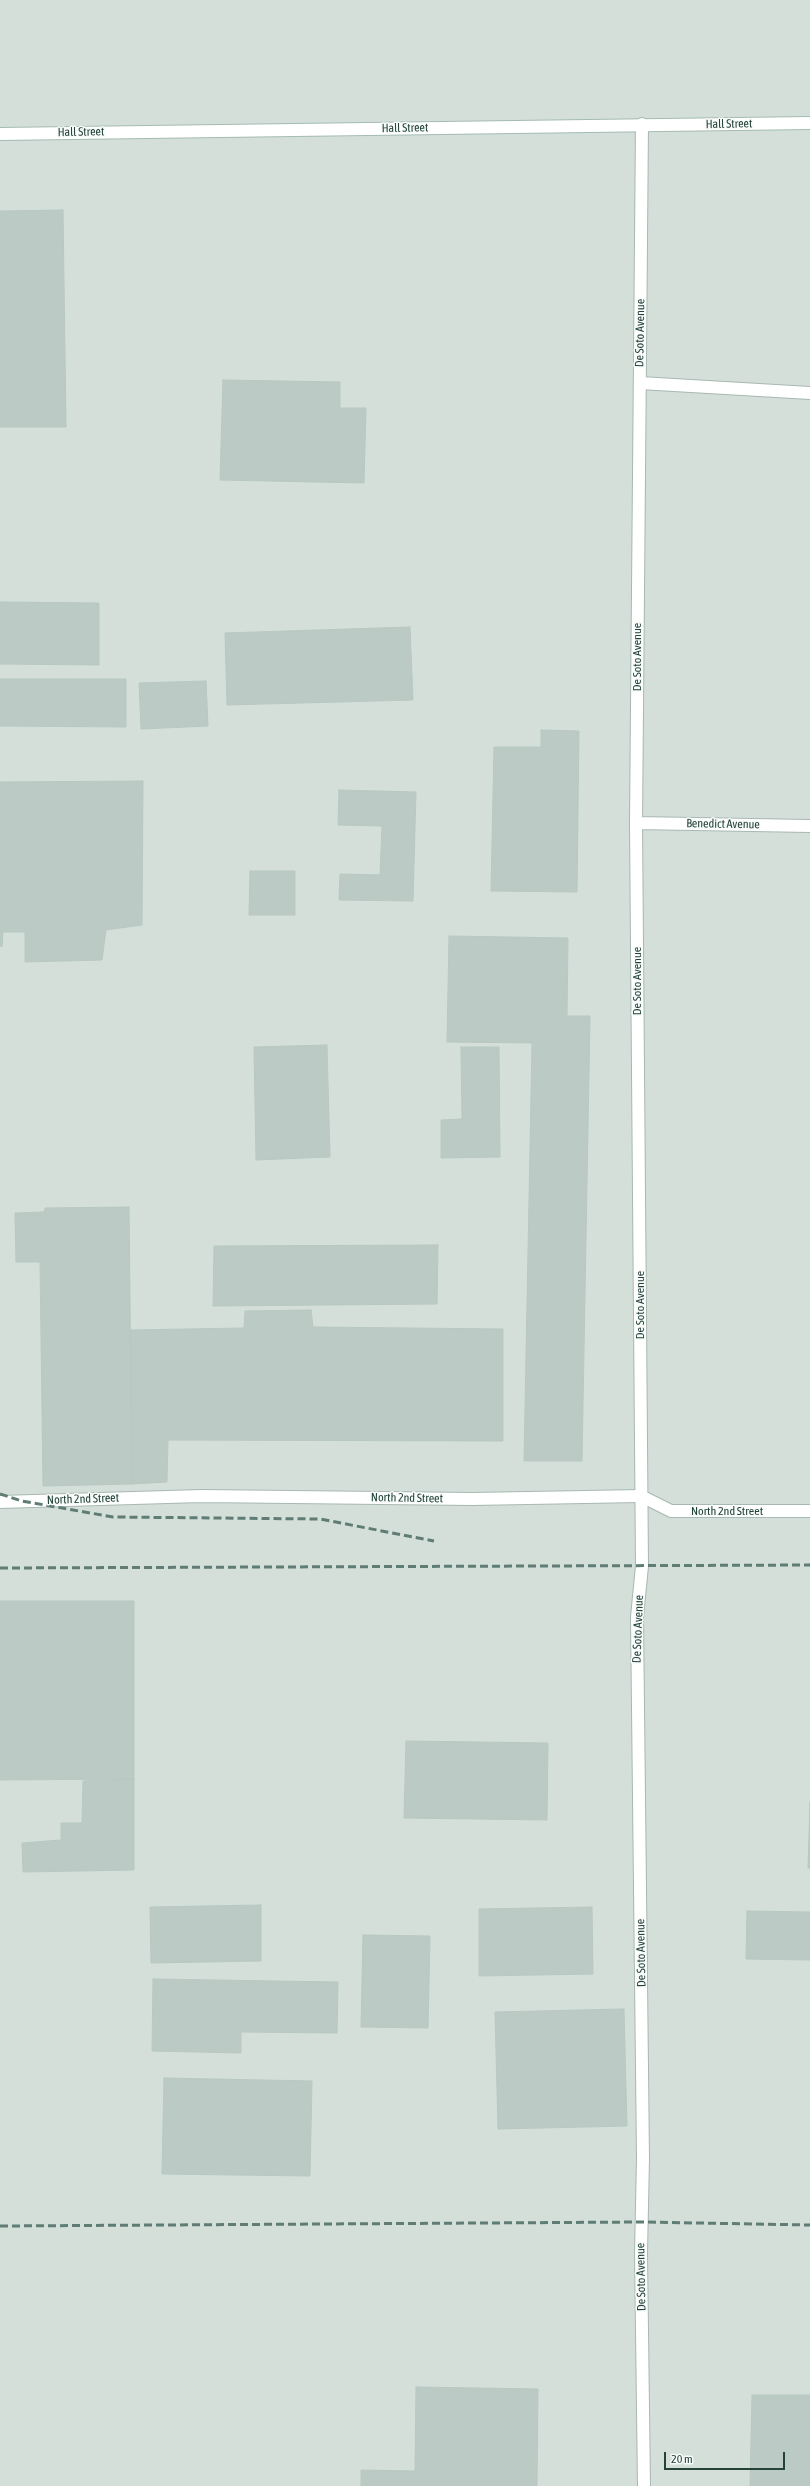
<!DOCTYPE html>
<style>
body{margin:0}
#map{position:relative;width:810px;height:2486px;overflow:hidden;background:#e6efeb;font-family:"Asap Condensed",sans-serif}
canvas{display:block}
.scale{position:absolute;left:664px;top:2452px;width:121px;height:18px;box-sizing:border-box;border:2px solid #24423a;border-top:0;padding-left:5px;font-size:12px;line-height:14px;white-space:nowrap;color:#24423a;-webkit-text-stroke:3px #f7fbf9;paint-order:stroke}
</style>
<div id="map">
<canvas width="810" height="2486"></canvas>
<div class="scale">20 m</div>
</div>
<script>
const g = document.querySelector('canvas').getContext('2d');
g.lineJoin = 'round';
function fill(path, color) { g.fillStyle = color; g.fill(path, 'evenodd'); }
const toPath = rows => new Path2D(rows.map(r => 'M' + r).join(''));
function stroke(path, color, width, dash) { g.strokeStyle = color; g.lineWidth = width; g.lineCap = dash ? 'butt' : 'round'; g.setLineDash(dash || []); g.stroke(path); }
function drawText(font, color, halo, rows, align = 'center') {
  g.font = font + ' "Asap Condensed",sans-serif'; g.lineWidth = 3; g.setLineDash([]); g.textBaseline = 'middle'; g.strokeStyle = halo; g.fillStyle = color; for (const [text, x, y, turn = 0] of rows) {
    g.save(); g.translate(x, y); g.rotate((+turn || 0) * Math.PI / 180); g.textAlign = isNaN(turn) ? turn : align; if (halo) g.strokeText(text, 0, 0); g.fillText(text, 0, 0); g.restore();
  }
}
fill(toPath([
 [0,0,810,0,810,2486,0,2486]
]), '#d4dfda');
const building = toPath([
 [63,210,66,427,0,427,0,211,63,210],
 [223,380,340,382,340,408,366,408,364,483,220,480,223,380],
 [0,602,99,603,99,665,0,664,0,602],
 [410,627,413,700,227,705,225,633,410,627],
 [0,679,126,679,126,727,0,726,0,679],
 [206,681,208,726,141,729,139,683,206,681],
 [541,730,579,731,577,892,491,891,494,747,541,747,541,730],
 [143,781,142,925,106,930,102,960,25,962,25,932,3,932,2,947,0,946,0,782,143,781],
 [339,790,416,792,413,901,339,900,340,874,380,875,382,826,338,825,339,790],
 [250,871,295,871,295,915,249,915,250,871],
 [449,936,568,938,567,1016,590,1016,582,1461,524,1461,532,1043,447,1042,449,936],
 [327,1045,330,1157,256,1160,254,1047,327,1045],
 [461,1047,499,1047,500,1157,441,1158,441,1120,462,1119,461,1047],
 [129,1207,132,1484,43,1486,40,1262,16,1262,15,1213,44,1212,45,1208,129,1207],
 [438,1245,437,1304,213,1306,214,1246,438,1245],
 [311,1310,313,1327,503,1329,503,1441,168,1440,167,1482,132,1484,131,1330,244,1328,245,1311,311,1310],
 [0,1601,134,1601,134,1779,0,1780,0,1601],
 [406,1741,548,1743,547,1820,404,1818,406,1741],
 [134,1779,134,1870,23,1872,22,1843,61,1840,61,1823,82,1823,83,1781,134,1779],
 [810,1802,810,1868,808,1868,810,1802],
 [261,1905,261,1961,151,1963,150,1907,261,1905],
 [592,1907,593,1974,479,1976,479,1909,592,1907],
 [747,1911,810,1912,810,1960,746,1959,747,1911],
 [363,1935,430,1936,428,2028,361,2027,363,1935],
 [153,1979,338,1982,337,2033,241,2032,241,2053,152,2051,153,1979],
 [624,2009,627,2126,498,2129,495,2012,624,2009],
 [164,2078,312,2081,310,2176,162,2174,164,2078],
 [416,2387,538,2389,537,2486,361,2486,361,2470,415,2471,416,2387],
 [752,2395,810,2395,810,2486,750,2486,752,2395]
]);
fill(building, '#bbcac4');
stroke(building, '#b8c9c2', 1);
const service = toPath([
 [640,383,810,393],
 [0,1502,201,1496,472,1499,641,1496]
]);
const minor = toPath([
 [642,124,636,823,642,1566,637,1617,643,2159,641,2253,644,2486],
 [636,823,810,826],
 [641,1496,671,1511,810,1511]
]);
const secondary = toPath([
 [0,134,810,123]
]);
stroke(service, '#a8b8b2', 14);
stroke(minor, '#a8b8b2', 14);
stroke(secondary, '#a4bbb3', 14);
stroke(service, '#fff', 12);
stroke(minor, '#fff', 12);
stroke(secondary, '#fff', 12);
stroke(toPath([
 [0,1494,22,1501,113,1517,320,1519,434,1541],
 [0,1568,810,1565],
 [0,2226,641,2222,810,2225]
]), '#5f7d75', 3, [8, 4]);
drawText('12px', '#24423a', '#f7fbf9', [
 ["Hall Street",729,124,-1],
 ["Hall Street",405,128,-1],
 ["Hall Street",81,132,-1],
 ["De Soto Avenue",640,333,-89],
 ["De Soto Avenue",637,657,-90],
 ["Benedict Avenue",723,824,1],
 ["De Soto Avenue",637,981,-90],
 ["De Soto Avenue",640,1305,-90],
 ["North 2nd Street",407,1498,1],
 ["North 2nd Street",83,1499,-2],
 ["North 2nd Street",727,1511],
 ["De Soto Avenue",638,1629,-88],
 ["De Soto Avenue",641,1953,-91],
 ["De Soto Avenue",641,2277,-91]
]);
</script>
